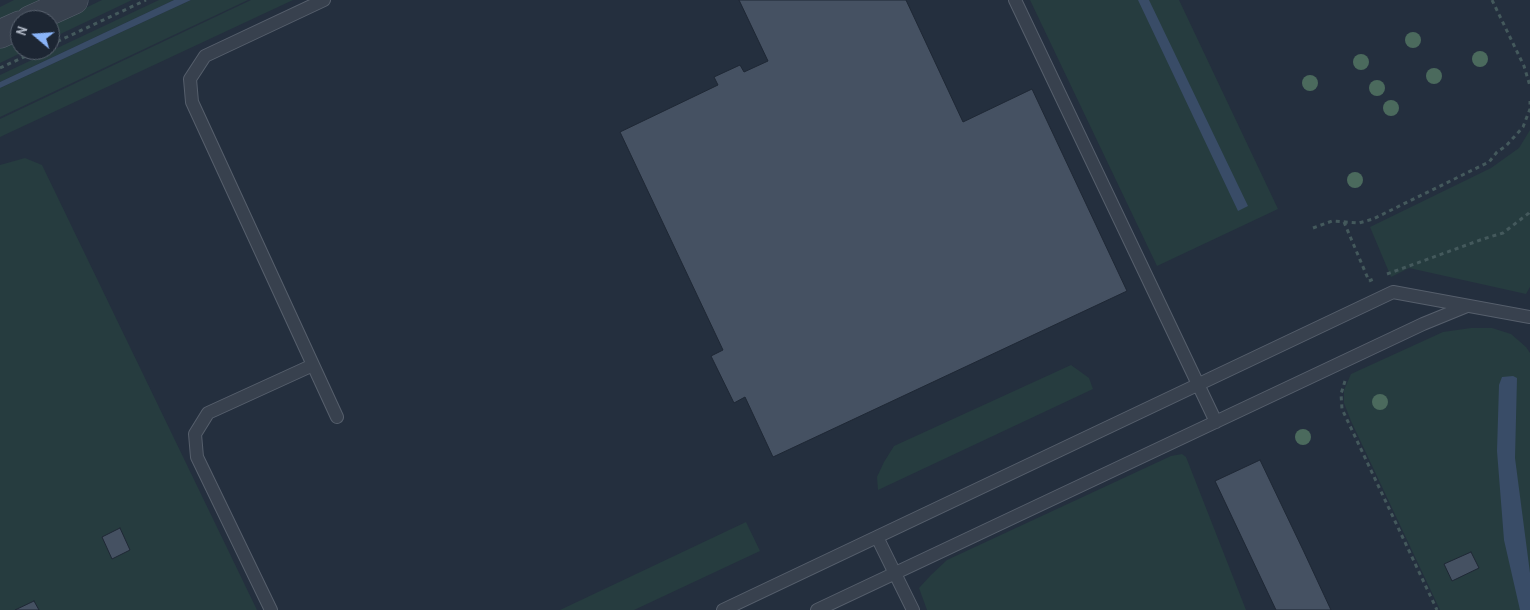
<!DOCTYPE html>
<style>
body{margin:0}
#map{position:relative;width:1530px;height:610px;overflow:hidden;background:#242f3e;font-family:"Archivo Narrow",sans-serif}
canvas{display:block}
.north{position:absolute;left:10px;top:10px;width:50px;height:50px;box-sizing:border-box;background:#1d2633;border:1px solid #59626f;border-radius:50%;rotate:288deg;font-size:14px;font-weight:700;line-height:20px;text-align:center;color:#b4bcc9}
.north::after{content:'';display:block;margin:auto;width:18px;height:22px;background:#8ab4f8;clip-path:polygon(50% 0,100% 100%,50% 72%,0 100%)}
</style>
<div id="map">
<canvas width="1530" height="610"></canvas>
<div class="north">N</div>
</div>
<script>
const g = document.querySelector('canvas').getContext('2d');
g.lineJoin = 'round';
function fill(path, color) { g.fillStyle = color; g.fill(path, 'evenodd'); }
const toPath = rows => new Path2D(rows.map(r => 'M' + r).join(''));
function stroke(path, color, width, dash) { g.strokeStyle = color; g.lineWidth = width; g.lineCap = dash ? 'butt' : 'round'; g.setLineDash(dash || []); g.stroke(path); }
fill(toPath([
 [14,0,44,0,0,21,0,7],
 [102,0,132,0,50,39,50,25],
 [159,0,174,0,0,82,0,75],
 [191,0,248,0,0,117,0,88],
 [251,0,293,0,0,137,0,119],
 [1030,0,1179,0,1278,209,1157,266],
 [20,39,20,50,27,50,0,63,0,48],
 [1530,130,1530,287,1526,294,1409,268,1391,277,1370,227,1491,168,1519,148],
 [25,158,42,165,257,610,0,610,0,165],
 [1471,328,1492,328,1511,334,1526,347,1530,353,1530,610,1440,610,1351,421,1344,403,1344,390,1351,374,1443,332],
 [1071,365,1089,378,1093,389,878,490,877,477,884,462,894,446],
 [1182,454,1186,457,1246,610,927,610,919,588,931,575,947,560,1171,456],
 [746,522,760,551,634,610,560,610]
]), '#263c3f');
fill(toPath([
 [174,0,191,0,0,88,0,82],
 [1138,0,1149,0,1248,206,1238,211],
 [1513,376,1517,378,1515,458,1530,573,1530,610,1520,610,1504,540,1497,451,1499,385,1502,377]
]), '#394c67');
const building = toPath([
 [739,0,906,0,963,122,1032,89,1127,291,773,457,745,397,734,403,711,356,723,350,620,132,718,85,714,77,740,65,744,72,768,61,739,0],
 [1260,460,1304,552,1331,610,1276,610,1215,481,1260,460],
 [120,528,130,550,112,559,102,537,120,528],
 [1471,552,1479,568,1452,581,1444,564,1471,552],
 [34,601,39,610,15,610,34,601]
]);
fill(building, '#455162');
stroke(building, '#1f2835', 1);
const service = toPath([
 [324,0,205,56,190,79,192,102,337,417],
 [1015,0,1216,422],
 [877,537,913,610],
 [271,610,197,457,195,434,208,413,313,365],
 [723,610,1393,292,1530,317],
 [817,610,1423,324,1467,306]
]);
const tertiary = toPath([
 [30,20,74,0],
 [0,34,20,25]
]);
stroke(service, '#565f6c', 14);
stroke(tertiary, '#565f6c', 29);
stroke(toPath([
 [1492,0,1524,66,1530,86],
 [50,45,146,0],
 [0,68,39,50],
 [1344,222,1369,281],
 [1313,228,1332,221,1359,223,1373,219,1489,162,1497,152,1506,146,1523,127,1530,109,1530,101],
 [1387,274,1483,239,1503,233,1529,213,1530,210],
 [1369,281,1376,278],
 [1345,381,1341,394,1342,409,1437,610]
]), '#44595c', 3, [4, 4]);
stroke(service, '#38414e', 12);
stroke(tertiary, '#38414e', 28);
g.fillStyle = '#4b6a5d';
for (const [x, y] of [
 [1413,40],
 [1480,59],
 [1361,62],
 [1434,76],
 [1310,83],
 [1377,88],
 [1391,108],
 [1355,180],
 [1380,402],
 [1303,437]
]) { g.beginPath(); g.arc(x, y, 8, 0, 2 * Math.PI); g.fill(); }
</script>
